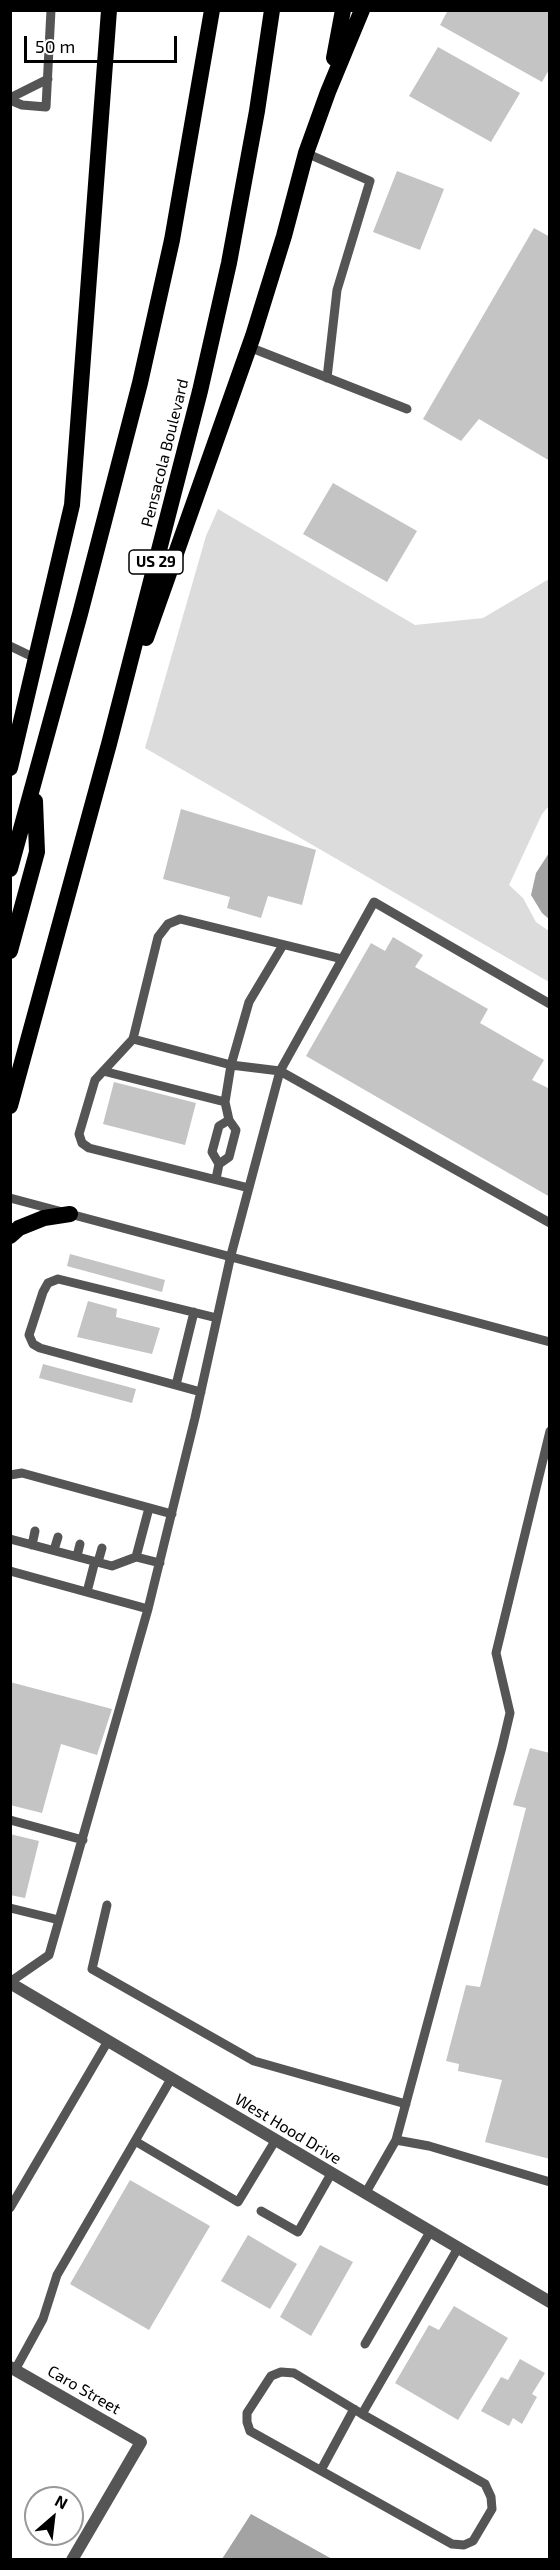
<!DOCTYPE html>
<style>
body{margin:0}
#map{position:relative;width:560px;height:2570px;overflow:hidden;background:#fff;font-family:"Exo 2",sans-serif}
canvas{display:block}
.frame{position:absolute;inset:0;border:12px solid #000;pointer-events:none}
.north{position:absolute;left:24px;top:2486px;width:60px;height:60px;box-sizing:border-box;background:#fff;border:2px solid #999;border-radius:50%;rotate:28deg;font-size:16px;font-weight:700;line-height:24px;text-align:center;color:#000}
.north::after{content:'';display:block;margin:auto;width:21px;height:27px;background:#000;clip-path:polygon(50% 0,100% 100%,50% 72%,0 100%)}
.scale{position:absolute;left:24px;top:36px;width:153px;height:27px;box-sizing:border-box;border:3px solid #000;border-top:0;padding-left:8px;font-size:18px;line-height:21px;white-space:nowrap;color:#000;-webkit-text-stroke:4px #fff;paint-order:stroke}
</style>
<div id="map">
<canvas width="560" height="2570"></canvas>
<div class="frame"></div>
<div class="north">N</div>
<div class="scale">50 m</div>
</div>
<script>
const g = document.querySelector('canvas').getContext('2d');
g.lineJoin = 'round';
function fill(path, color) { g.fillStyle = color; g.fill(path, 'evenodd'); }
const toPath = rows => new Path2D(rows.map(r => 'M' + r).join(''));
function stroke(path, color, width, dash) { g.strokeStyle = color; g.lineWidth = width; g.lineCap = dash ? 'butt' : 'round'; g.setLineDash(dash || []); g.stroke(path); }
function drawText(font, color, halo, rows, align = 'center') {
  g.font = font + ' "Exo 2",sans-serif'; g.lineWidth = 4.5; g.setLineDash([]); g.textBaseline = 'middle'; g.strokeStyle = halo; g.fillStyle = color; for (const [text, x, y, turn = 0] of rows) {
    g.save(); g.translate(x, y); g.rotate((+turn || 0) * Math.PI / 180); g.textAlign = isNaN(turn) ? turn : align; if (halo) g.strokeText(text, 0, 0); g.fillText(text, 0, 0); g.restore();
  }
}
fill(toPath([
 [218,509,415,625,483,618,549,579,549,806,542,814,509,885,523,898,536,922,549,931,549,982,145,748,206,536]
]), '#dcdcdc');
fill(toPath([
 [549,853,549,919,542,913,531,895,536,873],
 [251,2514,332,2559,222,2559]
]), '#a3a3a3');
fill(toPath([
 [448,10,550,10,550,68,542,82,440,25],
 [438,47,520,93,491,142,409,96],
 [397,171,444,189,420,250,373,232],
 [534,228,550,237,550,461,479,419,461,441,423,419],
 [333,483,417,531,387,582,303,534],
 [181,809,316,850,302,905,268,896,261,918,227,908,230,897,163,879],
 [393,937,423,955,415,967,488,1009,480,1023,544,1060,532,1080,550,1089,550,1197,306,1056,371,943,385,951],
 [114,1082,196,1103,185,1145,103,1124],
 [70,1254,165,1280,162,1292,67,1266],
 [88,1301,117,1309,116,1317,160,1328,152,1354,77,1337],
 [43,1364,136,1389,132,1403,39,1378],
 [10,1682,112,1709,97,1755,61,1744,42,1813,10,1805],
 [530,1748,550,1753,550,2159,485,2142,502,2080,458,2071,459,2064,446,2061,466,1985,480,1987,526,1808,513,1805],
 [10,1834,39,1841,25,1898,10,1895],
 [130,2180,210,2226,149,2330,70,2284],
 [248,2235,297,2264,270,2309,221,2281],
 [320,2245,353,2262,311,2336,280,2317],
 [454,2306,508,2338,458,2420,395,2383,429,2325,439,2330],
 [520,2359,545,2373,532,2394,537,2397,522,2424,513,2418,509,2426,481,2411,501,2377,508,2380]
]), '#c4c4c4');
stroke(toPath([
 [10,98,48,79],
 [10,100,22,105,46,107,51,10],
 [306,153,370,181,337,290,327,378],
 [249,347,407,409],
 [10,646,37,659],
 [133,1039,231,1065,280,1071,550,1223],
 [103,1071,225,1102],
 [219,1164,212,1152,219,1126,229,1120],
 [216,1179,219,1164,229,1157,236,1130,229,1120,225,1102,231,1065,249,1002,283,945],
 [249,1188,89,1148,82,1143,79,1134,95,1080,133,1039,158,937,168,924,180,919,342,959],
 [10,1198,550,1342],
 [176,1385,194,1312],
 [201,1392,40,1348,33,1344,29,1335,43,1292,48,1283,58,1279,217,1318],
 [10,1475,22,1473,172,1514],
 [10,1539,112,1566,136,1557,160,1563],
 [32,1545,35,1531],
 [54,1550,58,1537],
 [77,1556,80,1544],
 [136,1557,149,1508],
 [98,1562,102,1548],
 [10,1571,148,1609],
 [87,1592,95,1561],
 [10,1820,83,1840],
 [107,1905,92,1969,254,2061,406,2104],
 [10,1908,59,1920],
 [10,1982,49,1955,148,1609,195,1418,231,1255,280,1071,374,902,550,1004],
 [396,2140,429,2146,550,2182],
 [135,2141,171,2079],
 [365,2194,396,2140,502,1747,510,1713,496,1653,550,1431],
 [10,2208,108,2041],
 [261,2211,298,2232,331,2174],
 [365,2344,430,2232],
 [15,2370,43,2319,57,2275,135,2141,238,2202,275,2141],
 [362,2414,485,2484,491,2497,492,2509,473,2541,464,2545,452,2544,250,2431,247,2422,247,2413,271,2376,281,2372,294,2373,362,2414,458,2248],
 [321,2470,354,2409]
]), '#555', 9);
stroke(toPath([
 [10,2367,141,2442,72,2560]
]), '#555', 12);
stroke(toPath([
 [10,1983,550,2302]
]), '#555', 12);
stroke(toPath([
 [334,58,343,10],
 [146,638,253,336,284,236,306,153,328,92,362,10],
 [10,768,72,505,109,10],
 [10,869,80,614,140,383,172,240,212,10],
 [10,951,37,852,35,801],
 [10,1106,109,744,200,391,229,263,257,111,272,10],
 [10,1236,19,1228,44,1218,70,1214]
]), '#000', 16);
for (const [x, y, w] of [
 [156,562,54]
]) { const box = new Path2D(); box.roundRect(x - w / 2, y - 12, w, 24, 4.5); g.fillStyle = '#fff'; g.fill(box); stroke(box, '#000', 1.5); }
drawText('bold 15px', '#000', null, [
 ["US 29",156,562]
]);
drawText('16px', '#000', '#fff', [
 ["Pensacola Boulevard",165,453,-76],
 ["West Hood Drive",288,2129,31],
 ["Caro Street",84,2390,30]
]);
</script>
